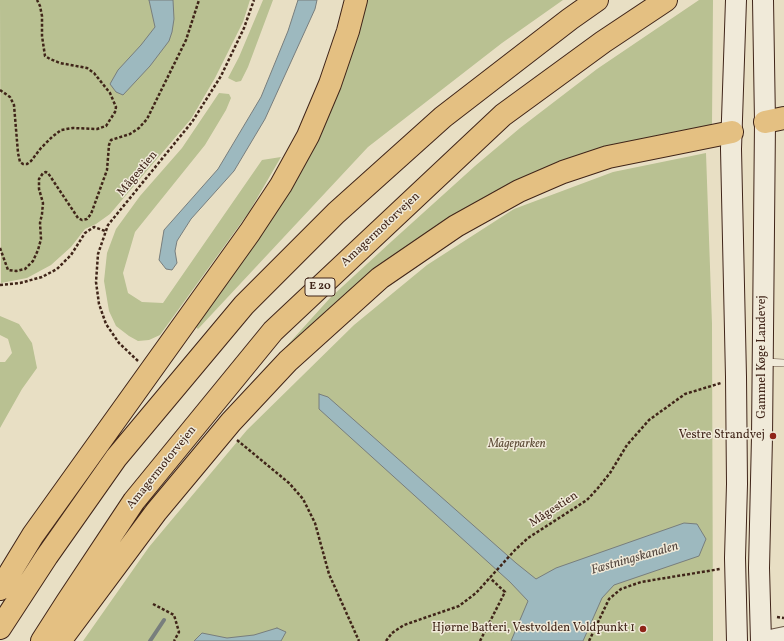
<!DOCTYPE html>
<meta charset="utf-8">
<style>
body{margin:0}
canvas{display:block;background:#e8dfc4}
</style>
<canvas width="784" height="641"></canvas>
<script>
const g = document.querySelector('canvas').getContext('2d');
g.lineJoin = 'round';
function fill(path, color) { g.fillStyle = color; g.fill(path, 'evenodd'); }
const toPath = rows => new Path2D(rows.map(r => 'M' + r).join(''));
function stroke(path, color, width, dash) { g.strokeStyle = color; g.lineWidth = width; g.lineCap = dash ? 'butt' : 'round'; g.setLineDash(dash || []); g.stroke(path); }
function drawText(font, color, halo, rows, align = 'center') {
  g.font = font + ' Vollkorn,serif'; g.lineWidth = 3; g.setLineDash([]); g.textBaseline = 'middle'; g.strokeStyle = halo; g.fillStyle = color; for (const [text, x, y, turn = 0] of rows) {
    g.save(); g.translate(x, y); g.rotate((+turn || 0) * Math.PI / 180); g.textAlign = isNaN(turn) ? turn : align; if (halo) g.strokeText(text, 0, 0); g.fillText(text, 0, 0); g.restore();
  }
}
fill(toPath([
 [0,0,250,0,243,22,215,78,191,119,110,214,96,224,85,229,71,247,51,265,27,278,1,283],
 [263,0,273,0,248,67,241,81,236,82,228,78,239,57],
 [367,0,563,0,502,43,368,147,198,329,193,324,333,103,355,46],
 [699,0,713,0,712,126,500,193,236,402,330,298,392,241,475,166,520,128,597,69],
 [219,93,229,94,231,98,226,110,205,145,135,232,123,273,128,293,142,302,163,303,262,160,281,157,249,212,160,335,149,340,138,341,129,336,116,326,109,311,104,281,107,253,116,229,140,196,182,148],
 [706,153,712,324,713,641,83,641,149,547,247,430,354,325,427,265,514,209,613,172],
 [0,316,19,324,32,343,37,368,22,389,0,428,0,362,5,362,12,353,8,339,0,335]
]), '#b9c192');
const water = toPath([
 [149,0,173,0,174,19,172,32,169,41,150,66,123,95,116,92,110,84,118,70,141,45,155,27,149,0],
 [298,0,317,0,315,9,265,119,234,171,191,219,177,241,175,251,177,263,172,270,166,269,159,260,164,230,218,169,261,97,288,31,298,0],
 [319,394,328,397,516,563,536,579,556,568,684,523,697,524,706,539,699,556,614,585,602,598,583,641,511,641,528,601,510,582,319,409,319,394],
 [277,628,286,632,281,641,194,641,202,633,227,638,254,635,277,628]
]);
fill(water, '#9db9bf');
stroke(water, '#787e7d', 1);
stroke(toPath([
 [150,641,164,620]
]), '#787e7d', 4);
const service = toPath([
 [764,362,784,363]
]);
const minor = toPath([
 [760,639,784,634]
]);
const secondary = toPath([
 [736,0,731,149,736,377,737,484,735,558,737,641],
 [761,641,759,568,762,437,765,122,763,0]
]);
const motorway = toPath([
 [765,122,784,118],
 [0,589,33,535,250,232,281,185,308,136,330,84,348,31,356,0],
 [0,628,47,556,116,458,244,305,336,213,443,117,570,19,597,0],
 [42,641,67,602,134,501,273,331,503,115,603,42,666,0],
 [60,641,156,512,231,422,288,361,380,278,456,226,519,191,563,172,608,157,732,132]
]);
stroke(service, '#6a5444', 8);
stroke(minor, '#6a5444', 16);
stroke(secondary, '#402519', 22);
stroke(motorway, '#402519', 24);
stroke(toPath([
 [0,90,10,97,14,105,18,153,20,162,23,164,27,164,31,161,41,148,52,137,61,130,73,128,97,129,106,126,115,112,116,107,110,93,94,73,87,68,60,63,50,59,45,56,42,36,42,16,40,6,37,0],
 [0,248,8,270,16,271,25,269,33,261,38,250,41,239,40,223,42,214,43,203,39,189,39,179,43,173,46,172,48,173,78,218,82,220,87,219,91,214,107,170,109,145,111,140,130,134,139,128,147,119,186,40,199,0],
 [0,285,20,283,42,277,57,269,71,255,85,233,94,227,105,231],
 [138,361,119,343,106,324,99,304,96,282,98,254,108,225,192,122,221,76,244,28,254,0],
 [237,440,289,483,303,499,315,523,329,574,359,641],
 [153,604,174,615,179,632,174,641],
 [777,617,784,618],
 [386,641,392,633,404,625,459,606,476,593,515,550,528,538,587,500,598,488,610,473,627,445,649,420,685,394,721,383],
 [480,641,505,592,490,578],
 [589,641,609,599,621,589,641,582,720,569]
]), '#402519', 2.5, [3, 2]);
stroke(service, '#f0ead9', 7);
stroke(minor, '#f0ead9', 14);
stroke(secondary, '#f0ead9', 20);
stroke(motorway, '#e4c082', 22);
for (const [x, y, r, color] of [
 [773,436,4,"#8f2418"],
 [643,629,4,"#8f2418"]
]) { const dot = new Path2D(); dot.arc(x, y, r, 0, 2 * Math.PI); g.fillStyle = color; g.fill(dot); stroke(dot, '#f0ead9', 1.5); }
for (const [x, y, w] of [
 [320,287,30]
]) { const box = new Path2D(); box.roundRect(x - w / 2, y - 9, w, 18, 3); g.fillStyle = '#f0ead9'; g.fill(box); stroke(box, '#402519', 1); }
drawText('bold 11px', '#402519', null, [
 ["E 20",320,287]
]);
drawText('12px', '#402519', '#f0ead9', [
 ["Mågestien",138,174,-50],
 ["Amagermotorvejen",381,230,-43],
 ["Gammel Køge Landevej",763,357,-90],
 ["Amagermotorvejen",162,468,-51],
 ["Mågestien",554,510,-33]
]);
drawText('12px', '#402519', '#f0ead9', [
 ["Vestre Strandvej",765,436],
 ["Hjørne Batteri, Vestvolden Voldpunkt 1",635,629]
], 'right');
drawText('italic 12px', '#5e4c37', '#f0ead9', [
 ["Mågeparken",517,445]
]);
drawText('italic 13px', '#574a42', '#f0ead9', [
 ["Fæstningskanalen",635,559,-16]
]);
</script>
